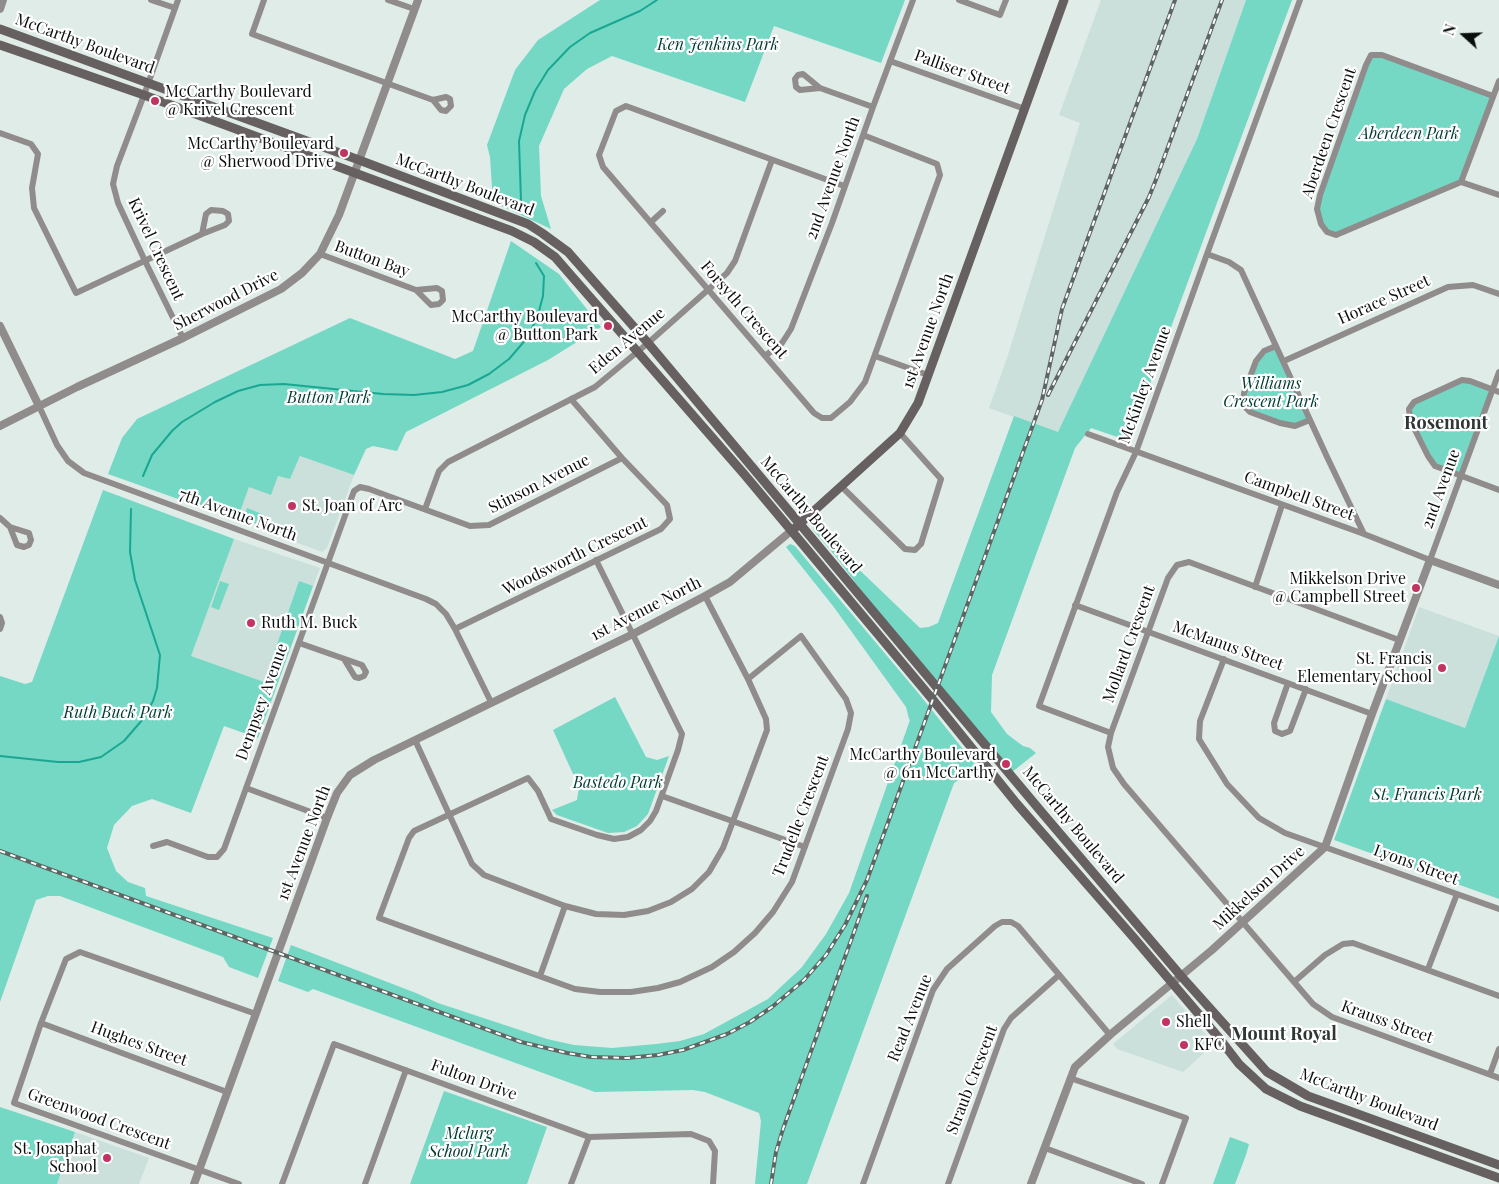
<!DOCTYPE html>
<style>
body{margin:0}
#map{position:relative;width:1499px;height:1184px;overflow:hidden;background:#dfece8;font-family:"Playfair Display",serif}
canvas{display:block}
.north{position:absolute;left:1439px;top:10px;width:50px;height:50px;-webkit-text-stroke:4px #fff;paint-order:stroke;rotate:290deg;font-size:14px;font-weight:700;line-height:20px;text-align:center;color:#0a0e0d}
.north::after{content:'';display:block;margin:auto;width:18px;height:22px;background:#0a0e0d;clip-path:polygon(50% 0,100% 100%,50% 72%,0 100%)}
</style>
<div id="map">
<canvas width="1499" height="1184"></canvas>
<div class="north">N</div>
</div>
<script>
const g = document.querySelector('canvas').getContext('2d');
g.lineJoin = 'round';
function fill(path, color) { g.fillStyle = color; g.fill(path, 'evenodd'); }
const toPath = rows => new Path2D(rows.map(r => 'M' + r).join(''));
function stroke(path, color, width, dash) { g.strokeStyle = color; g.lineWidth = width; g.lineCap = dash ? 'butt' : 'round'; g.setLineDash(dash || []); g.stroke(path); }
function drawText(font, color, halo, rows, align = 'center') {
  g.font = font + ' "Playfair Display",serif'; g.lineWidth = 4.5; g.setLineDash([]); g.textBaseline = 'middle'; g.strokeStyle = halo; g.fillStyle = color; for (const [text, x, y, turn = 0] of rows) {
    g.save(); g.translate(x, y); g.rotate((+turn || 0) * Math.PI / 180); g.textAlign = isNaN(turn) ? turn : align; if (halo) g.strokeText(text, 0, 0); g.fillText(text, 0, 0); g.restore();
  }
}
fill(toPath([
 [1101,0,1246,0,1197,139,1058,433,989,408,1007,358,1080,123,1059,115],
 [300,456,354,475,327,548,322,552,237,520,249,487,278,476,290,479],
 [234,539,320,568,276,687,190,656],
 [1419,607,1499,636,1465,728,1386,699],
 [1172,995,1214,1044,1183,1072,1117,1049,1113,1044],
 [75,1132,149,1158,139,1184,57,1184]
]), '#cbe0db');
fill(toPath([
 [600,0,905,0,881,63,774,26,745,102,612,56,587,69,564,89,539,146,541,196,551,229,493,202,490,157,487,145,515,70,538,40],
 [1246,0,1292,0,1129,441,1091,428,1075,448,992,675,991,712,1007,734,1023,746,1030,748,1036,753,1012,772,883,620,837,558,814,531,813,526,820,518,847,558,920,628,929,627,938,623,1014,416,1058,432,1197,139],
 [1371,55,1382,55,1493,96,1461,182,1336,235,1327,232,1317,209],
 [511,241,559,274,601,327,548,360,406,432,397,451,373,446,366,449,354,475,300,456,290,479,278,476,271,495,249,487,237,520,108,474,122,438,137,419,350,318,455,359,473,351],
 [1276,346,1310,420,1295,426,1250,412,1243,405,1244,393,1264,351],
 [1462,380,1492,390,1461,476,1435,466,1410,420,1414,402],
 [103,490,234,539,191,656,264,682,299,581,313,586,258,738,224,726,191,813,152,799,132,806,114,825,107,848,116,871,128,882,145,888,146,896,273,938,258,978,229,967,223,957,60,896,48,896,36,900,0,1002,0,676,25,684,32,682],
 [247,508,262,514,258,524,243,519],
 [790,544,795,546,814,569,919,694,978,768,954,783,807,1184,755,1184,761,1121,759,1113,705,1092,693,1090,595,1092,313,989,308,992,278,981,291,945,416,993,438,1003,547,1039,574,1045,612,1048,656,1044,680,1041,704,1034,768,999,802,967,826,934,849,893,910,720,909,719,906,707,833,606,786,547],
 [220,581,229,584,219,610,211,607],
 [1499,636,1499,899,1334,840,1386,699,1465,728],
 [615,697,646,757,657,760,669,756,648,814,637,826,624,832,608,833,557,815,552,810,577,800,579,787,553,730],
 [444,1091,547,1127,527,1184,410,1184],
 [0,1107,75,1132,57,1184,0,1184],
 [1230,1137,1249,1144,1246,1155,1235,1184,1213,1184]
]), '#74d8c4');
stroke(toPath([
 [521,201,519,141,525,115,535,91,548,70,570,47,590,33,640,11,657,0],
 [143,476,152,455,172,431,182,422,215,402,238,391,260,385,284,384,383,394,414,395,442,392,468,385,489,374,509,359,528,337,538,315,543,296,544,276,536,263],
 [0,756,58,762,79,762,101,757,124,741,143,719,153,701,157,688,160,655,135,580,130,552,131,509]
]), '#1aa792', 2);
stroke(toPath([
 [151,0,175,8],
 [178,0,144,95,117,166,113,184,118,203,145,261,183,338],
 [264,0,252,34,433,100,446,97,450,99,451,106,446,111,441,110,433,100],
 [388,0,414,9],
 [959,0,1000,15,1006,0],
 [890,61,1025,109],
 [820,88,800,90,796,87,795,79,798,75,803,74,820,88,873,107],
 [0,133,31,144,38,154,32,188,34,208,76,293,202,234,225,225,229,221,228,214,223,211,211,210,206,214,202,234],
 [1461,182,1336,235,1327,232,1321,224,1317,209,1320,195,1366,65,1371,55,1382,55,1493,96],
 [1461,182,1499,81],
 [1461,182,1499,195],
 [844,186,626,106,616,111,599,155,603,167,814,413,822,418,831,418,850,402,865,382,940,175,937,164,863,135],
 [651,222,663,211],
 [320,254,416,290,431,305,439,304,443,300,442,291,437,288,416,290],
 [1207,254,1229,262,1241,270,1328,459,1364,534],
 [1276,346,1264,351,1256,361,1244,393,1243,405,1250,412,1280,423,1295,426,1310,420],
 [765,356,782,343,791,329,832,223,873,107,913,0],
 [875,356,928,375],
 [1284,361,1448,287,1473,285,1499,294],
 [1499,392,1470,381,1462,380,1414,402,1409,409,1410,420,1428,456,1435,466,1499,490],
 [39,406,57,445,68,461,84,473,426,599,436,604,446,614,455,629,491,702],
 [1088,434,1364,534,1430,560,1499,372],
 [841,486,905,549,915,550,921,544,941,479,900,433],
 [425,509,439,471,448,462,595,387,648,343,727,273,735,261,772,160],
 [0,518,10,527,17,545,24,547,29,545,31,540,29,533,10,527],
 [596,560,682,734,678,750,656,811,650,821,641,830,628,837,614,839,597,835,551,819,538,791,528,778,414,831,409,838,379,918,575,989,600,992,631,992,658,988,680,982,712,967,734,952,755,933,773,912,792,882,848,729,851,713,846,699,801,636,748,679],
 [1255,587,1282,505],
 [1075,605,1372,714],
 [0,617,2,623,0,629],
 [455,629,661,529,670,519,667,505,622,458,571,399],
 [1399,640,1189,562,1177,565,1168,578,1111,733,1108,747,1113,768,1124,784,1313,1004,1332,1017,1499,1078],
 [299,643,362,665,366,672,364,676,359,678,355,677,344,659],
 [1224,659,1200,721,1199,739,1227,784,1259,818,1285,833,1499,909],
 [1288,683,1274,723,1275,731,1282,734,1290,731,1306,689],
 [1111,733,1039,706,1117,492,1136,452,1207,254,1300,0],
 [415,740,472,864,484,875,565,906,596,914,624,915,648,911,671,902,692,889,709,872,723,848,767,730,766,719,748,679,705,596],
 [246,788,327,818],
 [662,796,805,847],
 [153,846,167,842,208,857,217,857,224,849,354,491,360,487,369,489,470,526,489,525,622,458],
 [1428,969,1457,894],
 [540,976,565,906],
 [1294,982,1325,955,1343,944,1353,943,1499,996],
 [41,1023,227,1092],
 [1490,1074,1499,1049],
 [1070,1078,1186,1118,1162,1184],
 [1045,1148,1142,1184],
 [239,1184,14,1103,41,1023,66,959,80,952,256,1014],
 [282,1184,334,1044,589,1137,691,1134,709,1141,715,1151,713,1184],
 [365,1184,406,1070],
 [571,1184,589,1137],
 [863,1184,933,990,947,969,995,926,1002,922,1011,922,1018,926,1110,1035],
 [948,1184,1004,1029,1011,1018,1059,975]
]), '#918c8c', 6);
stroke(toPath([
 [0,9,3,0],
 [0,326,39,406],
 [0,426,77,387,183,338,281,289,302,273,320,254,339,215,418,0],
 [194,1184,327,818,337,793,350,775,374,760,633,634,705,596,730,582,791,531],
 [1031,1184,1075,1067,1111,1034,1212,950,1325,847,1372,714,1430,560,1499,585]
]), '#918c8c', 8);
stroke(toPath([
 [0,29,359,160,528,224,542,233,568,252,648,343,1044,815,1181,976,1267,1072,1308,1096,1499,1165],
 [0,45,144,95,512,231,534,242,555,257,744,474,933,700,1017,804,1134,938,1219,1038,1239,1064,1266,1089,1300,1106,1499,1178],
 [795,528,900,433,918,403,1064,0]
]), '#676061', 9);
const rail = toPath([
 [1048,395,1149,197,1157,177,1222,0],
 [0,851,521,1042,567,1053,591,1057,627,1058,658,1055,683,1050,727,1034,750,1022,772,1007,804,980,826,955,845,925,867,880,1042,400,1062,309,1175,0],
 [771,1184,776,1152,783,1129,867,896]
]);
stroke(rail, '#5e6664', 4);
stroke(rail, '#fff', 2, [5.5]);
for (const [x, y, r, color] of [
 [155,101,5,"#c13462"],
 [344,153,5,"#c13462"],
 [608,326,5,"#c13462"],
 [292,506,5,"#c13462"],
 [1416,588,5,"#c13462"],
 [251,623,5,"#c13462"],
 [1442,668,5,"#c13462"],
 [1006,764,5,"#c13462"],
 [1166,1022,5,"#c13462"],
 [1184,1045,5,"#c13462"],
 [107,1158,5,"#c13462"]
]) { const dot = new Path2D(); dot.arc(x, y, r, 0, 2 * Math.PI); g.fillStyle = color; g.fill(dot); stroke(dot, '#fff', 2); }
drawText('16px', '#0a0e0d', '#fff', [
 ["McCarthy Boulevard",85,44,20],
 ["Palliser Street",962,72,20],
 ["Aberdeen Crescent",1329,133,-71],
 ["2nd Avenue North",833,178,-70],
 ["McCarthy Boulevard",465,185,21],
 ["Krivel Crescent",156,249,65],
 ["Button Bay",372,259,20],
 ["Sherwood Drive",226,300,-27],
 ["Horace Street",1384,300,-24],
 ["Forsyth Crescent",744,310,49],
 ["1st Avenue North",928,331,-70],
 ["Eden Avenue",627,341,-40],
 ["McKinley Avenue",1145,385,-70],
 ["Stinson Avenue",539,484,-27],
 ["2nd Avenue",1441,489,-70],
 ["Campbell Street",1299,496,20],
 ["7th Avenue North",238,515,20],
 ["McCarthy Boulevard",811,515,50],
 ["Woodsworth Crescent",575,556,-26],
 ["1st Avenue North",646,609,-27],
 ["Mollard Crescent",1129,644,-70],
 ["McManus Street",1228,646,20],
 ["Dempsey Avenue",262,702,-70],
 ["Trudelle Crescent",801,816,-69],
 ["McCarthy Boulevard",1073,825,50],
 ["1st Avenue North",304,843,-69],
 ["Lyons Street",1416,865,20],
 ["Mikkelson Drive",1259,888,-42],
 ["Read Avenue",910,1018,-68],
 ["Krauss Street",1387,1022,20],
 ["Hughes Street",139,1044,20],
 ["Fulton Drive",474,1080,20],
 ["Straub Crescent",972,1080,-69],
 ["McCarthy Boulevard",1369,1100,21],
 ["Greenwood Crescent",99,1119,20]
]);
drawText('italic 16px', '#003a31', '#fff', [
 ["Ken Jenkins Park",718,45],
 ["Aberdeen Park",1409,134],
 ["Williams",1271,384],
 ["Crescent Park",1271,402],
 ["Button Park",329,398],
 ["Ruth Buck Park",118,713],
 ["Bastedo Park",618,783],
 ["St. Francis Park",1427,795],
 ["Mclurg",469,1134],
 ["School Park",469,1152]
]);
drawText('16px', '#0a0e0d', '#fff', [
 ["McCarthy Boulevard",165,92,"left"],
 ["@ Krivel Crescent",165,110,"left"],
 ["McCarthy Boulevard",334,144],
 ["@ Sherwood Drive",334,162],
 ["McCarthy Boulevard",598,317],
 ["@ Button Park",598,335],
 ["St. Joan of Arc",302,506,"left"],
 ["Mikkelson Drive",1406,579],
 ["@ Campbell Street",1406,597],
 ["Ruth M. Buck",261,623,"left"],
 ["St. Francis",1432,659],
 ["Elementary School",1432,677],
 ["McCarthy Boulevard",996,755],
 ["@ 611 McCarthy",996,773],
 ["Shell",1176,1022,"left"],
 ["KFC",1194,1045,"left"],
 ["St. Josaphat",97,1149],
 ["School",97,1167]
], 'right');
drawText('bold 18px', '#2e3735', '#fff', [
 ["Rosemont",1446,423],
 ["Mount Royal",1284,1034]
]);
</script>
